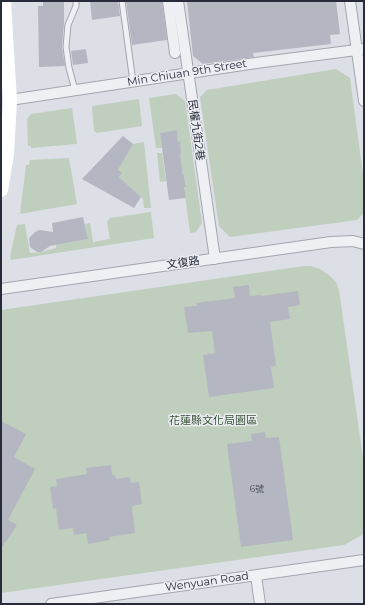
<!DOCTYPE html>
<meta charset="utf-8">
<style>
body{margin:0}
#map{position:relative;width:365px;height:605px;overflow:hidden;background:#dcdfe5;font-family:Montserrat,sans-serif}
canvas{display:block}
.frame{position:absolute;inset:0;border:2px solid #282c3a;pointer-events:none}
</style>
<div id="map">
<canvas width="365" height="605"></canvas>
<div class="frame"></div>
</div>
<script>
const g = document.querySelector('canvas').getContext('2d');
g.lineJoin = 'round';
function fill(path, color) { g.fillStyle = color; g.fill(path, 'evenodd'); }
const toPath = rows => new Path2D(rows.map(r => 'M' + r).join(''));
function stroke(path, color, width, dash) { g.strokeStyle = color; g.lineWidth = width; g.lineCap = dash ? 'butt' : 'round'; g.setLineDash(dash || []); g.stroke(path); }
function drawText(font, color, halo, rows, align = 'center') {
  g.font = font + ' Montserrat,"Noto Sans TC",sans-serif'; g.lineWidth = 3; g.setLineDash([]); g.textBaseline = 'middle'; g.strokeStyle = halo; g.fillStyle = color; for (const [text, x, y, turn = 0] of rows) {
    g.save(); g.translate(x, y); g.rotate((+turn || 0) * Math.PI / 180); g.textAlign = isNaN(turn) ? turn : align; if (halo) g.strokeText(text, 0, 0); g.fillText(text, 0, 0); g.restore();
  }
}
fill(toPath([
 [336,69,350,78,364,182,364,213,357,220,230,237,219,226,200,97,207,90],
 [176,94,185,101,202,223,196,232,190,233,184,187,186,186,184,175,183,175,180,153,181,153,180,142,178,142,177,131,160,133,162,148,156,148,149,98],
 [139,99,142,126,97,133,94,131,92,106],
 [72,108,77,143,76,144,31,148,31,146,28,146,27,119,31,114],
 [144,142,151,208,144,208,143,199,119,177,118,170,133,144],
 [157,153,162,153,166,181,160,182],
 [69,158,77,204,20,214,26,165,29,165,30,160],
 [151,212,154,238,11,260,10,256,17,225,25,224,30,253,41,252,56,248,56,245,87,239,85,224,90,223,93,242,110,239,107,222,110,218],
 [304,266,310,266,320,269,329,275,336,282,339,290,364,465,364,532,362,535,344,545,1,593,1,310]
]), '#c0cebe');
fill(toPath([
 [43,1,64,1,64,23,62,47,65,66,39,67,38,6,43,6],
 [90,1,118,1,120,16,92,20],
 [126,1,162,1,167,40,132,45],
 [187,1,336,1,340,34,330,35,331,44,253,53,254,57,203,64,193,56],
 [86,49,88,63,73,65,71,51],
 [177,130,178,142,180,141,181,153,180,153,183,175,184,175,186,187,184,187,186,198,169,200,160,133],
 [123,136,133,144,118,170,122,173,119,177,141,197,134,208,82,179],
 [83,217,88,239,50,246,41,252,37,252,30,247,29,238,35,232,39,230,53,232,52,223],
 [249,285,250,296,261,295,261,296,298,291,300,305,288,307,290,319,270,322,276,366,271,367,274,388,209,397,203,355,215,353,212,331,188,333,184,307,197,306,196,303,235,298,233,287],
 [1,421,26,434,14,457,35,469,8,520,17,525,1,549],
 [265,432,266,438,279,437,293,540,241,547,227,444,252,441,251,434],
 [111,465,112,475,115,475,116,479,130,477,131,483,139,482,142,504,132,506,135,533,109,537,110,540,88,544,86,533,74,535,73,528,59,530,56,508,53,509,50,487,57,486,56,479,87,474,86,468]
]), '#b4b7c1');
const lane = toPath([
 [122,1,133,82],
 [75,90,69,68,66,47,68,25,76,6,76,1]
]);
const street = toPath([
 [168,1,175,53],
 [178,1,215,259],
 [350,1,364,101],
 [10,100,256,63,364,49],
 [1,289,331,242,353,241,364,244],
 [256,576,260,604],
 [51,604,364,560]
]);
stroke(lane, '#a2a6ae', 7);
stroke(street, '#a2a6ae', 12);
stroke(lane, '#eff0f4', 5);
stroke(street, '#eff0f4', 10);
stroke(toPath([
 [1,190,7,154,10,100,4,1]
]), '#fff', 14);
drawText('9px', '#4b4f5c', null, [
 ["6號",257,489]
]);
drawText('11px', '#282c3a', '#ebedf3', [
 ["Min Chiuan 9th Street",187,73,-9],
 ["民權九街2巷",196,130,82],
 ["文復路",183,263,-8],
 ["Wenyuan Road",207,582,-8]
]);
drawText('11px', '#385436', '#ebedf3', [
 ["花蓮縣文化局園區",213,421]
]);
</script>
